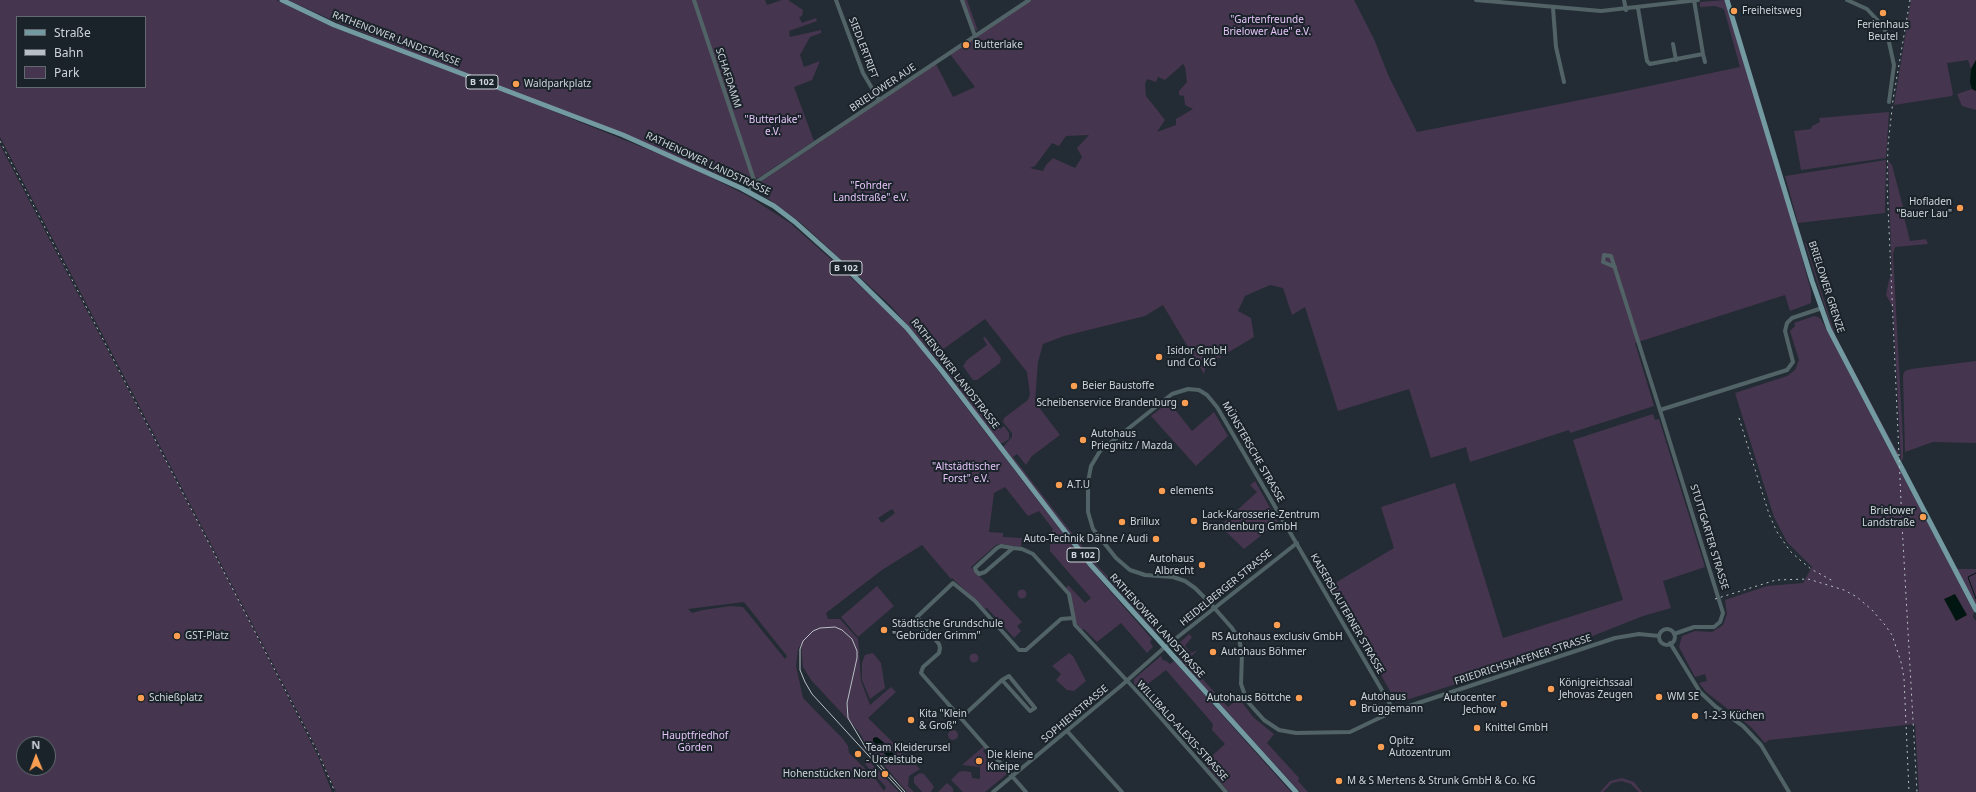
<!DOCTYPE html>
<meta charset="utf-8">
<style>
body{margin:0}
#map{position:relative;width:1976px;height:792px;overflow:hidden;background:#232c34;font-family:"Noto Sans",sans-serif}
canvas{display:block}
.legend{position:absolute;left:16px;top:16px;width:130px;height:72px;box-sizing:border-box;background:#1a232a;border:1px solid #626a70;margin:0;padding:5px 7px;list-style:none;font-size:12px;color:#ced4da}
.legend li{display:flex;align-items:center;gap:8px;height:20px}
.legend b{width:20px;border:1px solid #626a70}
.north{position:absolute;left:16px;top:736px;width:40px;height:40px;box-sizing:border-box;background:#1a232a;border:1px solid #626a70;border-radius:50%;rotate:359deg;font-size:11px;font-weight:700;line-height:16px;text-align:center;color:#ced4da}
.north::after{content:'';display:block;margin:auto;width:14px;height:18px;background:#fb9e51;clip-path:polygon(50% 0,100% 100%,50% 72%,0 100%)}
</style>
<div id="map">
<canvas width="1976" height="792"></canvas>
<ul class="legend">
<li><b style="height:5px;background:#739aa1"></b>Straße</li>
<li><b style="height:5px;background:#b8bfc5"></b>Bahn</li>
<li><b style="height:11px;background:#46354e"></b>Park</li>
</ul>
<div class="north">N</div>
</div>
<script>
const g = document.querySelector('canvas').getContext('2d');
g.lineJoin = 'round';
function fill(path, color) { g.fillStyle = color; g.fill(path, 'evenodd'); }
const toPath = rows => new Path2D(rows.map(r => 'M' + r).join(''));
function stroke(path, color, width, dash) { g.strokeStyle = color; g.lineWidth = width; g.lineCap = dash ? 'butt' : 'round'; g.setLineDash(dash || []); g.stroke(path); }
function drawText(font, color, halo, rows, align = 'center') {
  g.font = font + ' "Noto Sans",sans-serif'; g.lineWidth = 4; g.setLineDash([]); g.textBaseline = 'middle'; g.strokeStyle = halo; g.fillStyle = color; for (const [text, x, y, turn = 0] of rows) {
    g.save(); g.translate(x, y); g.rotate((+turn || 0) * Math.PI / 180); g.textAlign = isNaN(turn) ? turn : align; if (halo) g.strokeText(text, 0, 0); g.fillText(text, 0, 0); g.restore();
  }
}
fill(toPath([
 [0,0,276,0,332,27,505,92,684,164,748,196,790,223,841,268,906,329,1089,567,1152,639,1150,642,1153,647,1147,653,1121,623,1097,642,1084,629,1082,630,1075,621,1066,589,1068,585,1085,603,1091,598,1050,551,1050,536,1053,529,1039,511,1028,516,1005,487,994,493,989,532,1003,533,1003,537,1022,538,1021,547,1001,544,996,545,971,567,1022,622,1017,626,1021,631,1014,638,1000,622,997,624,994,620,996,618,987,608,985,609,952,578,951,579,922,545,882,570,826,613,828,619,840,619,858,639,861,681,870,705,891,687,896,692,868,718,920,769,909,776,908,786,914,792,907,792,865,743,861,735,854,726,811,680,803,667,801,644,798,649,796,666,803,698,843,739,848,746,849,753,874,777,884,791,886,787,865,764,868,760,899,792,336,792,319,753,0,137],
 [17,17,145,17,145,87,17,87],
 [892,509,895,513,882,523,878,518],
 [744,602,787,656,785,659,743,607,731,606,703,610,692,613,688,609],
 [873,741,892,752,898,759,887,757],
 [288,0,765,0,767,5,782,0,788,0,803,10,802,16,799,17,802,23,816,18,817,21,789,31,790,37,821,30,821,33,810,37,800,55,804,67,820,61,812,80,794,87,814,141,758,178,755,178,743,185,574,114,504,89,334,21],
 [963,0,967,0,978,31,974,29],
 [1032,0,1354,0,1374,39,1389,77,1417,132,1621,92,1740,67,1724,9,1715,6,1700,7,1700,2,1725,0,1782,185,1811,291,1811,303,1790,311,1785,295,1635,343,1654,406,1570,433,1569,430,1470,462,1466,447,1431,458,1409,389,1338,411,1305,307,1292,315,1283,288,1270,285,1245,296,1238,311,1251,318,1254,337,1212,362,1207,361,1204,374,1163,305,1145,316,1064,336,1043,344,1038,362,1035,402,1060,435,1032,456,1026,465,1017,454,1013,457,1095,563,1161,634,1158,635,1087,556,1003,447,1012,437,1012,433,1003,422,1004,418,1028,400,1030,394,1027,372,985,319,942,350,1000,429,1004,426,1009,433,1009,439,1003,443,999,443,940,363,890,305,800,222,758,191,759,183,936,64,953,97,975,87,950,54],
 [1183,64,1185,67,1187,82,1179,91,1179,95,1184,96,1185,105,1193,109,1176,119,1176,125,1157,132,1165,120,1146,96,1145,84,1147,79,1156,82,1158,77,1165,80],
 [1089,135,1077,148,1082,157,1075,168,1053,158,1046,165,1043,171,1030,168,1035,166,1052,143,1059,146,1066,136],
 [1911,0,1976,0,1976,60,1971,69,1968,60,1947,63,1953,94,1952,96,1894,105],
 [1972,89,1976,91,1976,110,1962,106,1957,94],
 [1889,112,1886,158,1801,170,1794,131,1811,129,1812,126,1820,122,1819,118],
 [0,145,237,597,318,756,332,792,0,792],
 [24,744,48,744,48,768,24,768],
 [1886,160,1885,213,1798,223,1785,176],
 [1888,161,1892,165,1903,207,1906,211,1904,217,1910,241,1926,239,1928,244,1895,247,1893,254,1903,441,1903,459,1901,461,1893,307,1886,295,1889,280,1892,274],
 [1805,243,1806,243,1835,335,1896,450,1898,451,1899,458,1834,336],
 [1814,316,1818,317,1821,319,1974,612,1973,617,1976,621,1976,792,1919,792,1915,724,1769,740,1765,743,1751,727,1706,692,1699,683,1707,681,1705,674,1695,677,1679,647,1682,636,1695,631,1712,632,1723,625,1727,614,1725,600,1767,586,1803,583,1812,567,1787,542,1774,517,1735,393,1787,376,1795,370,1799,360,1790,331,1795,326,1794,323],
 [985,337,1001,358,1000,363,977,380,973,380,963,366,967,360,987,345,983,338],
 [1976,361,1976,443,1933,442,1905,452,1903,375,1905,371,1911,369],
 [1169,402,1192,431,1214,412,1228,436,1196,466,1151,416],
 [1653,414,1655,420,1659,419,1705,567,1663,581,1671,608,1643,616,1595,635,1572,647,1397,703,1330,586,1394,548,1381,507,1455,483,1503,638,1623,600,1573,440],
 [1255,481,1278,522,1244,549,1220,526,1257,492,1250,485],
 [1956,569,1976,569,1976,606],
 [877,586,894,606,858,637,841,617],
 '1017.5 594a4.5 4.5 0 1 1 9 0a4.5 4.5 0 1 1-9 0Z',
 [1189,634,1192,637,1185,646,1191,653,1198,650,1186,661,1228,707,1239,698,1253,717,1274,734,1267,743,1299,778,1298,781,1308,792,1300,792,1177,657,1179,655,1176,650,1176,646],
 [873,653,881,663,885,688,870,699,862,680,862,663,865,655],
 [1069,653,1073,656,1086,681,1074,691,1067,690,1056,680,1061,674,1052,666],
 '969.5 658a4.5 4.5 0 1 1 9 0a4.5 4.5 0 1 1-9 0Z',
 [1161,656,1163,661,1165,660,1170,664,1174,661,1291,792,1229,792,1204,763,1225,744,1212,730,1213,724,1166,670,1140,690,1134,683,1134,679],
 '948 735a5 5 0 1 1 10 0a5 5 0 1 1-10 0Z',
 [984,746,986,748,983,751,998,769,1001,767,1007,774,985,792,963,792,951,780,959,772,963,771,971,772,972,778,980,779,980,767,962,765],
 [920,773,924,774,932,784,934,787,931,792,922,792,914,783,914,777],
 [1622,778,1634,782,1642,792,1639,792,1631,784,1621,781,1612,783,1603,792,1600,792,1610,781],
 [947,783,953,788,953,792,938,792]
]), '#46354e');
fill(toPath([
 [1976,60,1976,91,1972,89,1970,82,1971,69],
 [1955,594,1967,615,1956,621,1944,599],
 [877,737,892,749,892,752,898,759,897,761,893,761,879,749,873,741,873,738]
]), '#021611');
stroke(toPath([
 [1976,573,1968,577,1976,599]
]), '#021611', 1);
stroke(toPath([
 [694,0,755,183],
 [836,0,863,73,879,100],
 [962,0,975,36],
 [1476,0,1601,11,1698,0],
 [1624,0,1626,10],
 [1847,0,1867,9,1880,23,1887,33,1894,65,1889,102],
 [1553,8,1556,47,1564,82],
 [1638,8,1647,61,1650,64,1703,54,1694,0],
 [1673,44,1676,60],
 [1703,54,1705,62],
 [747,191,755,183,1029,0],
 [1615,267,1603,262,1604,255,1611,256,1660,410],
 [1013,548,985,572,979,574,976,571,975,568,997,548,1001,546,1013,548,1022,549,1033,554,1069,594,1075,625,1146,701,1226,792],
 '1659 637a8 8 0 1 1 16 0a8 8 0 1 1-16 0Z',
 [1674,634,1694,627,1714,627,1720,622,1723,613,1660,410,1787,370,1793,362,1785,331,1787,323,1792,318,1822,308],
 [1670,643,1700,692,1716,707,1743,726,1761,745,1789,792],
 [1394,711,1217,407,1207,395,1199,390,1188,389,1172,394,1100,451,1091,466,1088,482,1088,512,1093,529,1116,558,1130,570,1145,575,1173,577,1185,581,1195,588,1209,602,1232,628,1239,639,1242,653,1241,684,1247,701,1264,720,1279,730,1296,733,1350,732,1394,711,1615,638,1639,634,1659,636],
 [962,717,1002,680,1030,711,1035,708,1009,676,1002,680],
 [1067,731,1122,792],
 [993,792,1122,685,1165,647,1297,543],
 [1026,792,921,673,923,667,939,653,940,648,939,644,917,617,953,583,975,601,1019,650,1026,650,1061,619,1073,618]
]), '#516366', 4);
stroke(toPath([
 [282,0,334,25,623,135,741,188,774,206,795,222,843,265,907,328,942,371,1090,564,1296,792],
 [1727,0,1812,281,1829,329,1976,610]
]), '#739aa1', 5);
stroke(toPath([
 [902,792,812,694,805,682,800,670,800,649,803,641,813,631,820,628,835,627,842,630,852,639,857,651,857,658,847,703,848,718,867,750,905,792]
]), '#b8bfc5', 1);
stroke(toPath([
 [1910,0,1893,100,1888,145,1887,183,1902,524,1917,792],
 [0,141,319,755,335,792],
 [1739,418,1769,514,1777,532,1790,551,1800,560,1811,569,1833,581],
 [1715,599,1776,580,1808,579,1844,590,1857,597,1872,610,1885,625,1892,635,1901,662,1904,678,1909,792]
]), '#b8bfc5', 1, [2, 4]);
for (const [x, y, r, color] of [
 [1734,11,4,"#fb9e51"],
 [1883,13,4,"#fb9e51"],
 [966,45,4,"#fb9e51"],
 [516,84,4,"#fb9e51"],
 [1960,208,4,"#fb9e51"],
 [1159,357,4,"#fb9e51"],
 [1074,386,4,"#fb9e51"],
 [1185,403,4,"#fb9e51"],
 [1083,440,4,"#fb9e51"],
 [1059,485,4,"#fb9e51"],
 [1162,491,4,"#fb9e51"],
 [1923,517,4,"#fb9e51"],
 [1194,521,4,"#fb9e51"],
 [1122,522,4,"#fb9e51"],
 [1156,539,4,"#fb9e51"],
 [1202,565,4,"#fb9e51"],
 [1277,625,4,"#fb9e51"],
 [884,630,4,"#fb9e51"],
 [177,636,4,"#fb9e51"],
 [1213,652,4,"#fb9e51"],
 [1551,689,4,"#fb9e51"],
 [1659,697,4,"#fb9e51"],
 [141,698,4,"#fb9e51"],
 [1299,698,4,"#fb9e51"],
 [1353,703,4,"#fb9e51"],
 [1504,704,4,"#fb9e51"],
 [1695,716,4,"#fb9e51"],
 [911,720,4,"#fb9e51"],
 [1477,728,4,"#fb9e51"],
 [1381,747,4,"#fb9e51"],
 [858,754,4,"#fb9e51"],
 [979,761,4,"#fb9e51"],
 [885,774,4,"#fb9e51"],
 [1339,781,4,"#fb9e51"]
]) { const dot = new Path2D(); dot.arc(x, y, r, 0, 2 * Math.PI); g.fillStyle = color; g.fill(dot); stroke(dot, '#1a232a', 1.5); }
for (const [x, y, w] of [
 [482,82,32],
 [846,268,32],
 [1083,555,32]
]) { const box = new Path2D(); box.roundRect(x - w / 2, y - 7, w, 14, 3); g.fillStyle = '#1a232a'; g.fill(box); stroke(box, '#ced4da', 1); }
drawText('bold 9px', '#ced4da', null, [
 ["B 102",482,82],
 ["B 102",846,268],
 ["B 102",1083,555]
]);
drawText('10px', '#ced4da', '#1a232a', [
 ["Freiheitsweg",1742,11],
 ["Ferienhaus",1883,25,"center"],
 ["Beutel",1883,37,"center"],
 ["Butterlake",974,45],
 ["Waldparkplatz",524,84],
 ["Hofladen",1952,202,"right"],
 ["\"Bauer Lau\"",1952,214,"right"],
 ["Isidor GmbH",1167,351],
 ["und Co KG",1167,363],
 ["Beier Baustoffe",1082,386],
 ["Scheibenservice Brandenburg",1177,403,"right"],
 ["Autohaus",1091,434],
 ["Priegnitz / Mazda",1091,446],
 ["A.T.U",1067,485],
 ["elements",1170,491],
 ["Brielower",1915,511,"right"],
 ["Landstraße",1915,523,"right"],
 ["Lack-Karosserie-Zentrum",1202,515],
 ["Brandenburg GmbH",1202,527],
 ["Brillux",1130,522],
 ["Auto-Technik Dähne / Audi",1148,539,"right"],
 ["Autohaus",1194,559,"right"],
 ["Albrecht",1194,571,"right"],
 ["Städtische Grundschule",892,624],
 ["\"Gebrüder Grimm\"",892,636],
 ["GST-Platz",185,636],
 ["RS Autohaus exclusiv GmbH",1277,637,"center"],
 ["Autohaus Böhmer",1221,652],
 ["Königreichssaal",1559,683],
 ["Jehovas Zeugen",1559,695],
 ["Autohaus",1361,697],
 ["Brüggemann",1361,709],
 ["WM SE",1667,697],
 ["Schießplatz",149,698],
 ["Autohaus Böttche",1291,698,"right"],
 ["Autocenter",1496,698,"right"],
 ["Jechow",1496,710,"right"],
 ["Kita \"Klein",919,714],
 ["& Groß\"",919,726],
 ["1-2-3 Küchen",1703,716],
 ["Knittel GmbH",1485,728],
 ["Opitz",1389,741],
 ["Autozentrum",1389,753],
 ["Team Kleiderursel",866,748],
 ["- Urselstube",866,760],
 ["Die kleine",987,755],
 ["Kneipe",987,767],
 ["Hohenstücken Nord",877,774,"right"],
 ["M & S Mertens & Strunk GmbH & Co. KG",1347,781]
], 'left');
drawText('10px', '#e6c3f9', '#1a232a', [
 ["\"Gartenfreunde",1267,20],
 ["Brielower Aue\" e.V.",1267,32],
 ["\"Butterlake\"",773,120],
 ["e.V.",773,132],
 ["\"Fohrder",871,186],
 ["Landstraße\" e.V.",871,198],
 ["\"Altstädtischer",966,467],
 ["Forst\" e.V.",966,479],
 ["Hauptfriedhof",695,736],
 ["Görden",695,748]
]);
drawText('10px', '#ced4da', '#1a232a', [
 ["RATHENOWER LANDSTRASSE",396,39,21],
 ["SIEDLERTRIFT",863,48,69],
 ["SCHAFDAMM",728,78,72],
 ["BRIELOWER AUE",883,88,-34],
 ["RATHENOWER LANDSTRASSE",708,164,25],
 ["BRIELOWER GRENZE",1826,287,72],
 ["RATHENOWER LANDSTRASSE",955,374,52],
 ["MÜNSTERSCHE STRASSE",1253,452,60],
 ["STUTTGARTER STRASSE",1709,537,73],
 ["HEIDELBERGER STRASSE",1226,588,-39],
 ["KAISERSLAUTERNER STRASSE",1347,614,60],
 ["RATHENOWER LANDSTRASSE",1157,626,48],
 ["FRIEDRICHSHAFENER STRASSE",1523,660,-18],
 ["SOPHIENSTRASSE",1075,714,-40],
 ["WILLIBALD-ALEXIS-STRASSE",1182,731,48]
]);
</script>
